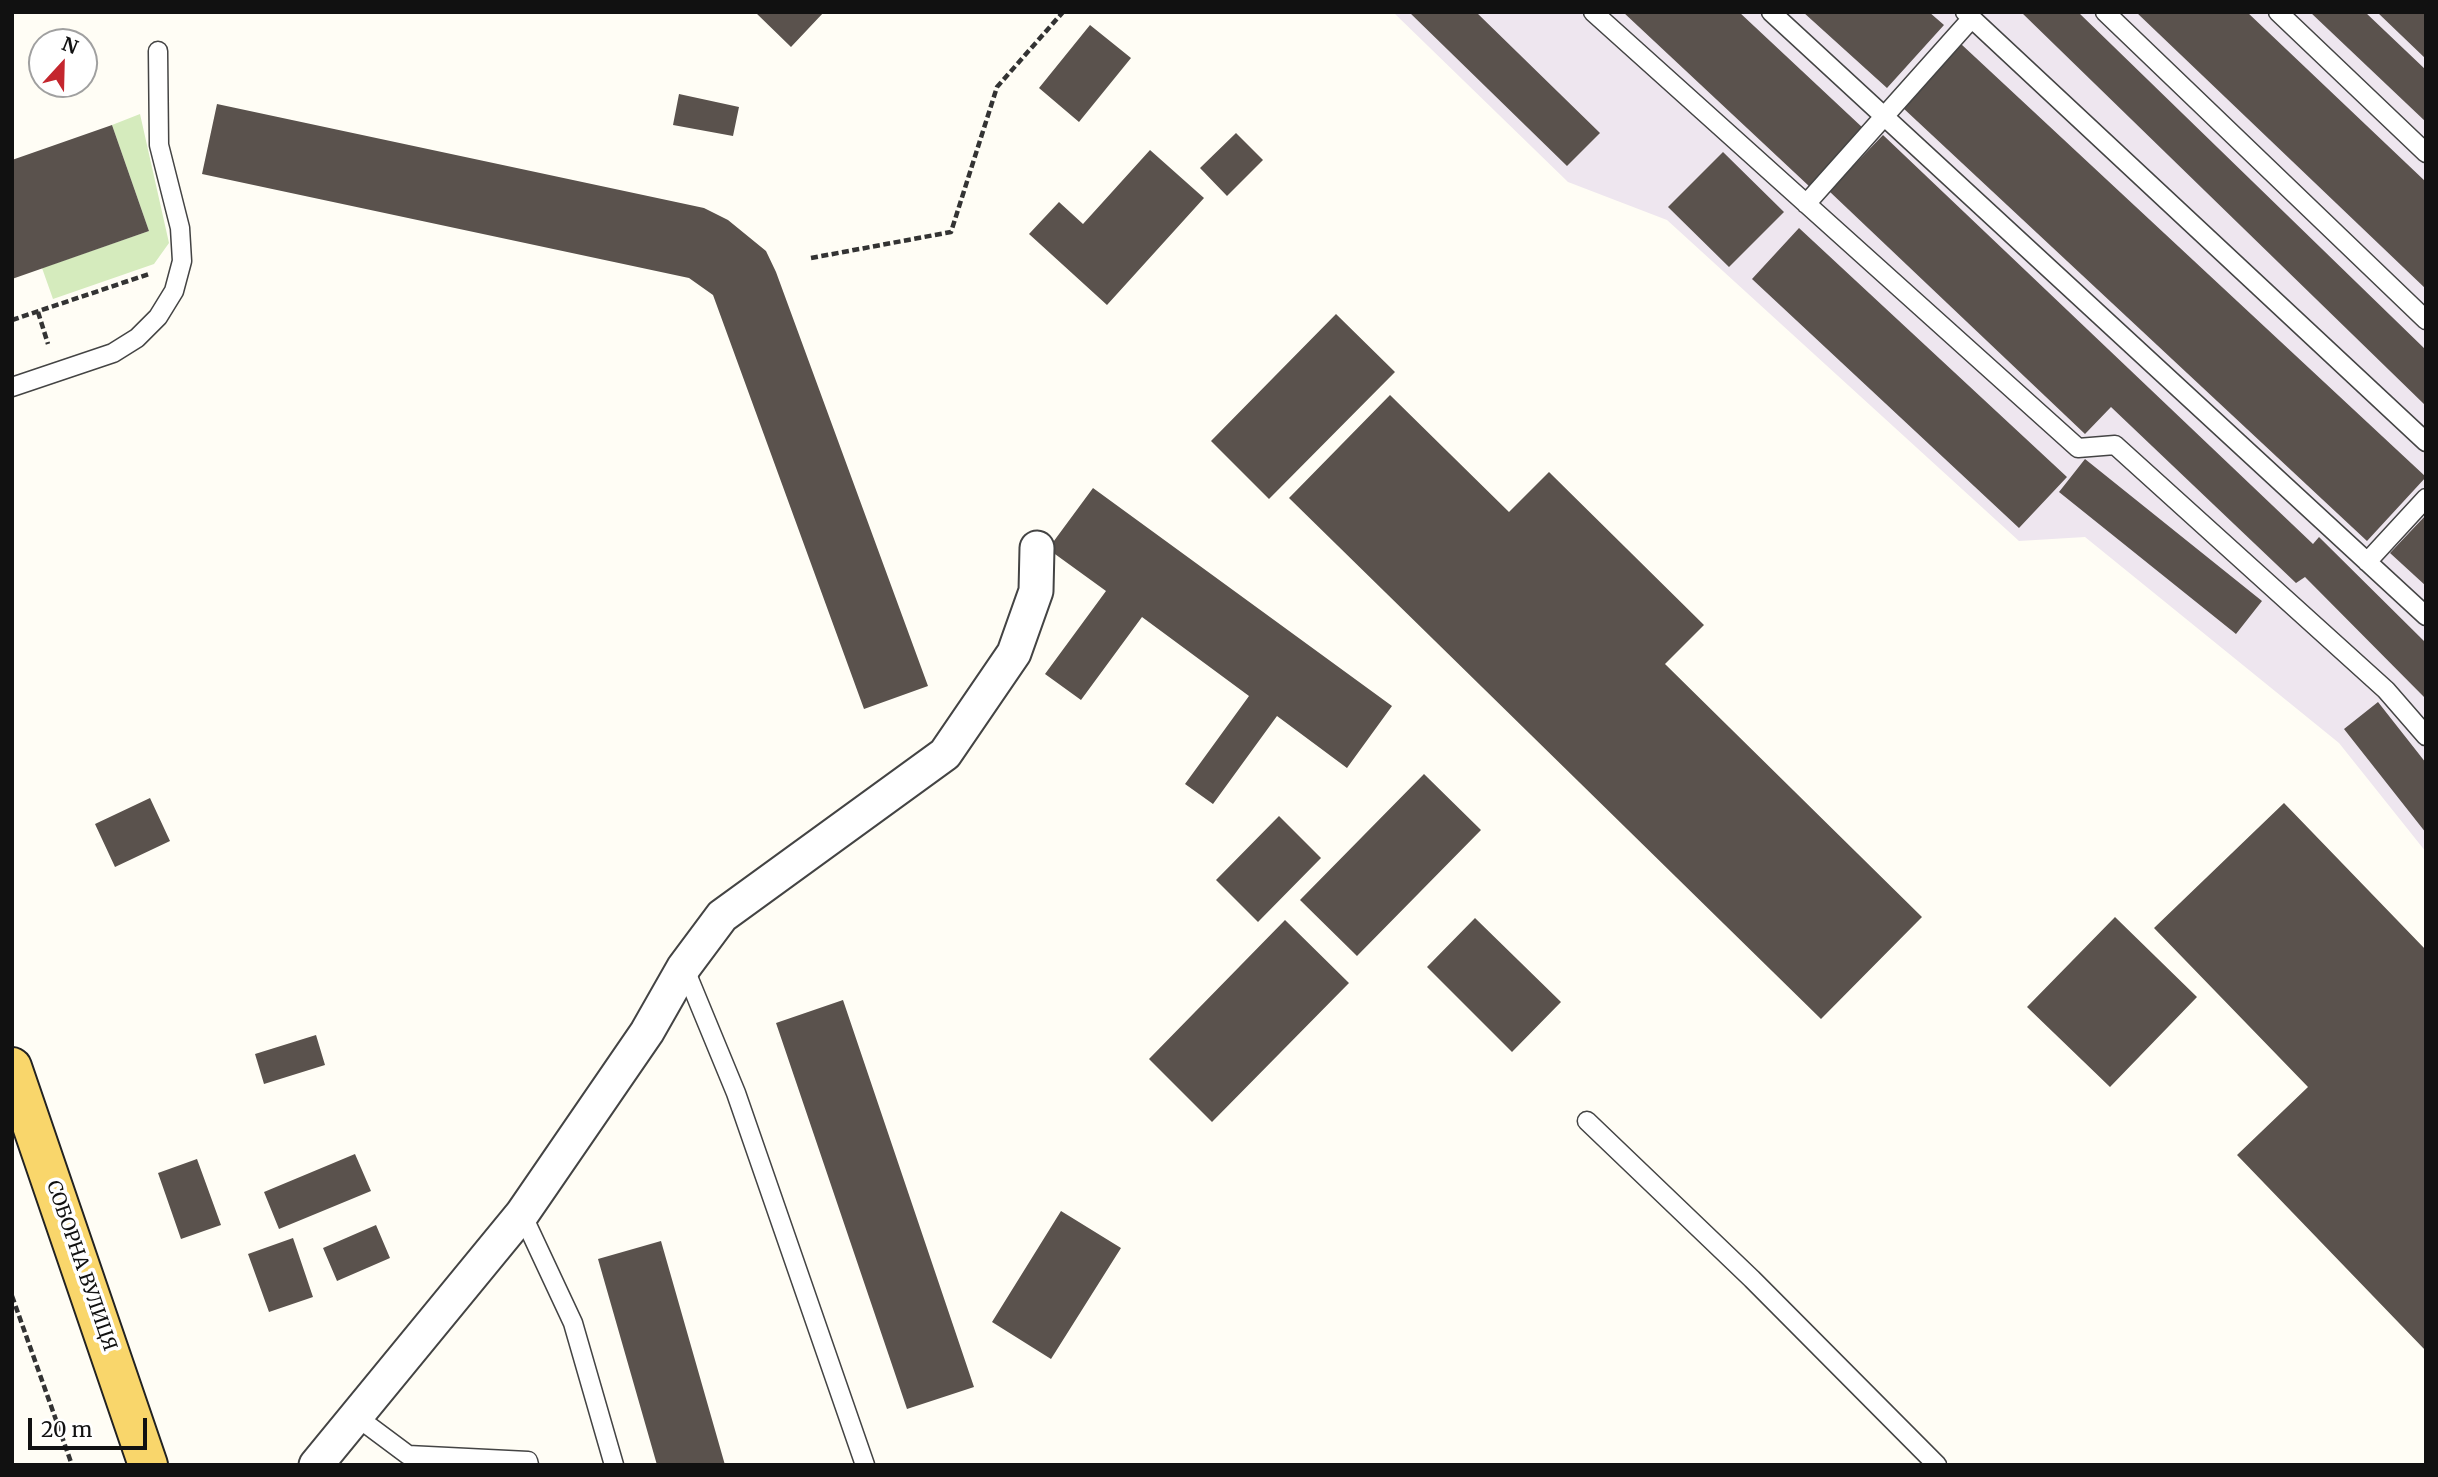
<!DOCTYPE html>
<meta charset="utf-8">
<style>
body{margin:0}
#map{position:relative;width:2438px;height:1477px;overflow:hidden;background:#fffdf5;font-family:Merriweather,serif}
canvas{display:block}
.frame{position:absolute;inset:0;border:14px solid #111;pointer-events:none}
.north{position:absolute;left:28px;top:28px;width:70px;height:70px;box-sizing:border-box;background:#fff;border:2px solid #a0a0a0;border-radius:50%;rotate:22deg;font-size:19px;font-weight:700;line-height:28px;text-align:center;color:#111}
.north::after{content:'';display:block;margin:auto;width:24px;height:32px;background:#c4262e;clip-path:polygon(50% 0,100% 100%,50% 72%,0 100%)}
.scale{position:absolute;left:28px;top:1418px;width:119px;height:32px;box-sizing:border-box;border:4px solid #111;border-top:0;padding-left:9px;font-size:21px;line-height:24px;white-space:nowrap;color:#111;-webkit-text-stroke:5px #fff;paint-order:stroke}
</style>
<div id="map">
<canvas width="2438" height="1477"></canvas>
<div class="frame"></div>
<div class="north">N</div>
<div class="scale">20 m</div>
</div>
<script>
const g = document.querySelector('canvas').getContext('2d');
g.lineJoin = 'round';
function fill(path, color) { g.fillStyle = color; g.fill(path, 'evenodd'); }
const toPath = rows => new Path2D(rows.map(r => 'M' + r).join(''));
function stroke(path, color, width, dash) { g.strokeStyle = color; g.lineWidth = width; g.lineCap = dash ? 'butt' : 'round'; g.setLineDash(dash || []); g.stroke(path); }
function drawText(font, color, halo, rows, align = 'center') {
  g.font = font + ' Merriweather,serif'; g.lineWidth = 7; g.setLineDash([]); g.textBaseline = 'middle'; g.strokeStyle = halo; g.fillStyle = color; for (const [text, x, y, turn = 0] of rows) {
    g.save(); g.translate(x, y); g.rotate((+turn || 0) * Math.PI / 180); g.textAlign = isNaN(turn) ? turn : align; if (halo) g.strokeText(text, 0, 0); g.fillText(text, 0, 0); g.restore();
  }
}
fill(toPath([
 [1393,12,2426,12,2426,852,2339,743,2085,537,2019,541,1667,220,1568,182]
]), '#eee6ef');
fill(toPath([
 [140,114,169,243,154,264,53,299,42,268,149,231,112,125]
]), '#d5ebbd');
fill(toPath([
 [755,12,824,12,791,47],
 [1409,12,1476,12,1600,133,1567,166],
 [1623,12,1739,12,1864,129,1810,187],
 [1803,12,1929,12,1944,25,1887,88],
 [2021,12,2078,12,2426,350,2426,406],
 [2136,12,2247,12,2426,182,2426,289],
 [2310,12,2365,12,2426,70,2426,122],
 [2377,12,2426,12,2426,59],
 [1090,25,1131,58,1079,122,1039,88],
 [1961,44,2426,477,2367,541,1902,107],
 [679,94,739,107,733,136,673,125],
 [217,104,704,208,728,220,766,251,776,272,928,686,864,709,713,295,689,278,202,174],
 [112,125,149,231,12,279,12,160],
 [1236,133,1263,160,1227,196,1200,168],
 [1883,135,2313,544,2319,537,2426,643,2426,699,2305,577,2296,583,2111,407,2085,434,1829,191],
 [1150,150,1204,198,1107,305,1029,234,1059,202,1083,224],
 [1723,152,1784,212,1729,267,1668,207],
 [1799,228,2067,477,2019,528,1752,279],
 [1336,314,1395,372,1269,499,1211,441],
 [1390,395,1509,512,1549,472,1704,625,1665,664,1922,917,1821,1019,1289,498],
 [2085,459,2262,601,2236,634,2059,492],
 [1093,488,1392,706,1347,768,1277,716,1213,804,1185,784,1249,696,1142,617,1081,700,1045,674,1106,591,1048,549],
 [2426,515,2426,586,2390,553],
 [2378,702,2426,763,2426,833,2344,729],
 [1424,774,1481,830,1357,956,1300,900],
 [150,798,170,841,115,867,95,824],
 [2284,803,2426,950,2426,1351,2237,1155,2308,1087,2154,928],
 [1279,816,1321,858,1258,922,1216,880],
 [2115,917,2197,997,2110,1087,2027,1007],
 [1475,918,1561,1002,1512,1052,1427,967],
 [1285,920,1349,983,1212,1122,1149,1059],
 [843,1000,974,1387,907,1409,776,1023],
 [316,1035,325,1065,264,1084,255,1054],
 [355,1154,371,1191,279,1229,264,1192],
 [197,1159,221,1225,181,1239,158,1173],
 [1061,1211,1121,1248,1051,1359,992,1322],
 [376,1225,390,1258,337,1281,323,1248],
 [293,1238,313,1297,269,1312,248,1254],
 [661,1241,725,1465,657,1465,598,1259]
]), '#5a524d');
const lane = toPath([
 [1593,12,2078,448,2115,445,2386,690,2426,736],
 [1771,12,2426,616],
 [1965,12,2426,442],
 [2105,12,2426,320],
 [2278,12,2426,153],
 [1806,204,1972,18],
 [12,387,113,353,137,338,158,317,174,291,182,261,180,228,159,145,158,51],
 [2367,562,2426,498],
 [684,967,736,1093,865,1465],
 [1587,1121,1752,1279,1937,1465],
 [522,1214,573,1323,614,1465],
 [357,1417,408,1455,528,1461,529,1465]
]);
const street = toPath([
 [316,1465,522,1214,647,1032,684,967,722,916,945,754,1014,653,1036,591,1037,548]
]);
const primary = toPath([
 [12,1067,148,1465]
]);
stroke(lane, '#444', 21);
stroke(street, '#444', 37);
stroke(primary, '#222', 42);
stroke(toPath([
 [811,258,951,232,997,87,1063,12],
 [38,312,48,344],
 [12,320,149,274],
 [12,1296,72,1465]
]), '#333', 4.5, [7, 3.5]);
stroke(lane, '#fff', 18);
stroke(street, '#fff', 33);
stroke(primary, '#f9d66b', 38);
drawText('19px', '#111', '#fff', [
 ["СОБОРНА ВУЛИЦЯ",81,1266,71]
]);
</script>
